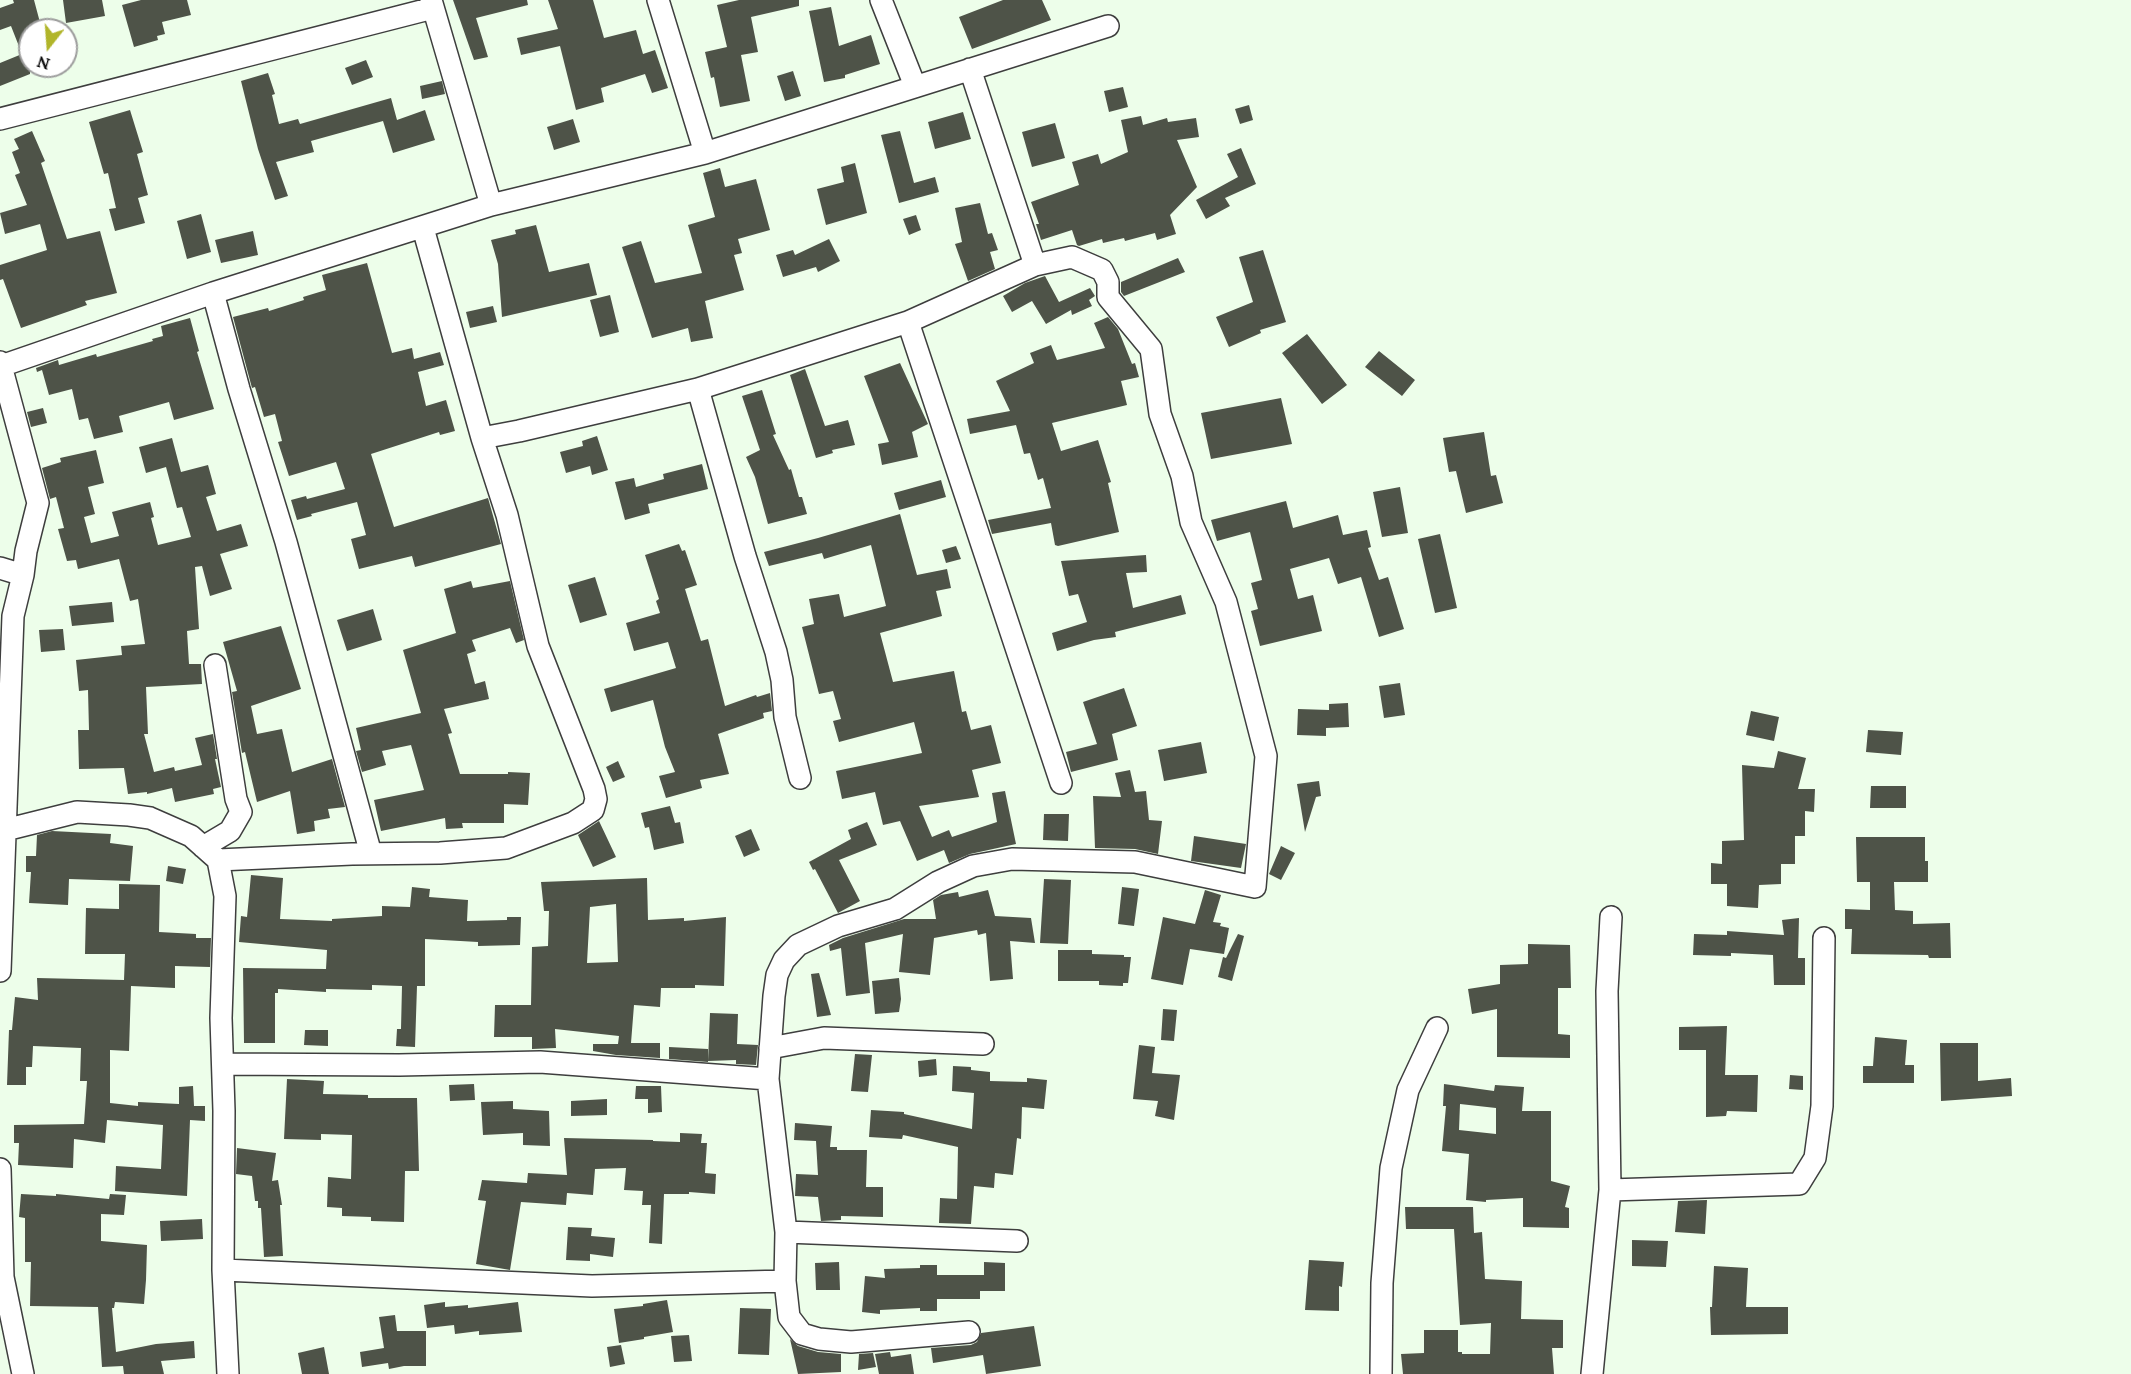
<!DOCTYPE html>
<style>
body{margin:0}
#map{position:relative;width:2131px;height:1374px;overflow:hidden;background:#edfeea;font-family:Lora,serif}
canvas{display:block}
.north{position:absolute;left:18px;top:18px;width:60px;height:60px;box-sizing:border-box;background:#fff;border:2px solid #9d9d9d;border-radius:50%;rotate:197deg;font-size:16px;font-weight:700;line-height:24px;text-align:center;color:#0b0b0b}
.north::after{content:'';display:block;margin:auto;width:21px;height:27px;background:#b1b52a;clip-path:polygon(50% 0,100% 100%,50% 72%,0 100%)}
</style>
<div id="map">
<canvas width="2131" height="1374"></canvas>
<div class="north">N</div>
</div>
<script>
const g = document.querySelector('canvas').getContext('2d');
g.lineJoin = 'round';
function fill(path, color) { g.fillStyle = color; g.fill(path, 'evenodd'); }
const toPath = rows => new Path2D(rows.map(r => 'M' + r).join(''));
function stroke(path, color, width, dash) { g.strokeStyle = color; g.lineWidth = width; g.lineCap = dash ? 'butt' : 'round'; g.setLineDash(dash || []); g.stroke(path); }
fill(toPath([
 [13,0,34,0,42,30,30,30,30,74,0,86,0,63,22,54,11,26,0,30,0,8,14,3],
 [63,0,102,0,105,16,66,23],
 [141,0,187,0,191,15,162,22,165,34,157,36,158,40,134,47,122,5],
 [453,0,527,0,528,5,476,18,488,57,474,60],
 [548,0,593,0,604,38,636,30,643,54,655,50,668,88,652,93,645,74,601,88,604,102,576,110,560,46,521,55,517,38,558,29],
 [739,0,799,0,799,6,751,17,758,52,741,55,750,101,720,107,714,77,711,78,705,52,727,47,717,5],
 [1003,0,1042,0,1051,20,972,49,959,17],
 [831,7,839,46,871,35,880,64,845,75,845,78,824,82,809,11],
 [366,60,373,77,352,85,345,68],
 [793,71,801,96,785,101,777,76],
 [268,73,275,94,272,95,279,124,298,119,300,124,391,98,397,120,425,110,435,140,393,153,383,121,311,141,314,152,276,162,288,196,275,200,258,149,241,81],
 [442,81,445,94,422,99,420,86],
 [1123,87,1128,107,1109,112,1104,91],
 [1249,105,1253,120,1240,124,1235,109],
 [130,110,143,152,137,154,148,195,138,198,145,223,115,231,109,209,116,208,108,173,104,174,89,122],
 [963,112,971,139,935,149,928,122],
 [1141,116,1143,125,1167,118,1168,122,1196,118,1199,137,1177,140,1197,187,1170,215,1176,234,1157,240,1155,233,1125,241,1124,238,1103,243,1102,239,1079,246,1077,245,1072,230,1041,240,1036,224,1039,224,1031,202,1079,185,1072,162,1098,154,1101,164,1128,152,1121,120],
 [573,119,580,142,554,150,547,127],
 [1055,123,1065,158,1032,167,1022,132],
 [32,131,45,161,41,163,67,239,100,231,117,293,85,301,87,305,21,328,3,279,0,280,0,265,47,250,40,224,5,234,0,213,27,205,15,175,20,173,12,152,19,149,14,139],
 [900,131,914,183,935,177,939,192,899,203,881,135],
 [1241,148,1256,184,1225,198,1230,206,1206,219,1196,200,1238,177,1227,154],
 [855,163,867,213,826,225,817,189,844,182,841,167],
 [720,168,725,187,756,179,770,230,738,239,742,253,734,255,744,290,705,301,713,338,691,342,688,328,652,338,622,247,641,241,655,283,702,273,688,225,715,217,703,173],
 [980,203,988,234,992,233,998,250,990,252,995,269,968,281,955,244,962,242,955,208],
 [201,214,211,252,187,259,177,221],
 [916,215,921,230,909,235,903,219],
 [536,225,549,272,589,263,597,295,502,317,498,264,491,240,516,234,515,230],
 [253,231,258,255,221,263,215,240],
 [829,239,840,261,818,272,816,267,783,277,776,255,793,250,795,255],
 [1263,250,1286,322,1260,330,1261,333,1229,347,1216,317,1253,302,1239,257],
 [1178,258,1185,272,1124,296,1121,292,1121,282],
 [367,263,392,353,412,348,414,359,440,352,444,365,418,372,426,406,446,400,455,431,440,435,439,432,371,454,394,527,488,498,501,544,415,567,412,556,359,569,351,539,366,535,357,502,311,514,312,516,297,520,291,500,306,496,307,499,345,489,336,462,289,476,278,442,282,441,275,414,264,417,255,387,252,388,233,317,268,308,269,311,304,300,303,297,326,290,322,275],
 [1045,276,1059,302,1090,288,1095,296,1089,300,1092,306,1072,315,1071,310,1046,324,1032,301,1012,312,1003,296,1025,283],
 [610,295,619,332,600,337,590,300],
 [493,306,497,322,470,328,466,312],
 [1108,317,1118,329,1132,364,1135,363,1139,377,1121,381,1127,405,1052,423,1061,451,1098,440,1111,482,1108,483,1119,532,1058,546,1055,545,1051,523,992,534,988,520,1051,508,1043,478,1038,480,1030,453,1024,454,1016,425,970,434,967,419,1010,411,996,381,1034,363,1030,353,1051,345,1057,360,1105,348,1094,323],
 [190,318,199,351,197,352,214,409,174,420,169,402,119,416,123,432,94,439,88,418,79,420,72,389,49,395,42,370,37,372,36,368,58,360,59,365,96,354,97,357,153,341,152,339,163,336,161,326],
 [1307,334,1347,385,1322,404,1282,353],
 [1379,351,1415,380,1402,396,1365,367],
 [900,363,928,424,912,432,918,457,882,465,878,444,889,442,864,376],
 [805,369,825,426,848,420,855,445,832,450,833,453,816,458,790,375],
 [762,390,776,434,773,435,789,470,791,469,799,497,802,497,807,514,768,524,755,477,746,457,760,450,742,396],
 [1281,398,1292,444,1211,459,1201,413],
 [43,408,47,423,31,427,27,412],
 [1484,432,1491,476,1496,475,1503,503,1466,513,1456,471,1449,472,1443,438],
 [597,436,608,470,592,475,590,466,566,473,560,452,583,446,582,441],
 [172,438,181,472,208,465,216,494,206,497,217,531,241,524,248,546,220,554,232,589,210,596,202,566,195,567,199,629,187,631,189,664,201,664,202,684,146,687,148,734,144,734,154,772,174,767,175,771,202,765,195,738,213,734,217,759,215,759,221,787,213,789,214,794,175,802,172,788,147,794,147,792,128,794,124,768,79,769,78,730,89,730,88,690,79,691,76,660,122,655,121,646,145,644,138,599,130,601,119,559,78,569,76,560,67,561,58,529,64,528,56,497,50,499,42,468,61,462,60,458,96,450,104,483,88,487,95,514,84,517,91,543,119,536,112,512,150,502,154,517,151,518,158,545,191,537,182,507,177,508,166,467,146,473,139,447],
 [702,464,708,489,648,504,650,513,625,520,615,482,634,478,636,487,664,479,663,474],
 [941,480,946,497,899,510,894,493],
 [1400,487,1408,533,1382,537,1373,492],
 [1286,501,1293,528,1338,515,1343,535,1367,530,1371,547,1368,548,1379,580,1388,577,1404,629,1379,637,1361,577,1338,584,1329,558,1290,569,1298,599,1313,595,1322,631,1260,646,1251,611,1258,609,1251,583,1262,580,1250,532,1217,541,1211,520],
 [900,514,917,575,947,569,951,588,936,591,942,616,880,633,893,682,954,671,962,712,966,711,971,730,991,725,1001,763,972,770,979,797,919,806,932,837,949,830,952,837,997,822,992,793,1005,791,1016,844,970,854,949,863,944,850,917,861,900,821,883,825,875,792,842,799,836,771,922,753,914,722,839,742,833,721,841,719,833,691,819,694,802,627,814,624,809,599,839,594,844,617,886,606,871,545,824,559,822,553,769,566,764,552,818,538],
 [1440,534,1457,608,1435,613,1418,539],
 [679,544,682,551,685,550,697,585,685,589,701,641,708,639,725,706,756,695,757,697,770,693,772,711,763,713,764,718,718,734,729,774,700,780,702,788,666,798,659,776,675,772,665,747,653,700,611,712,604,689,676,668,668,642,634,651,626,623,660,613,656,601,659,599,645,555],
 [956,546,961,559,946,563,942,550],
 [1146,555,1147,572,1126,573,1133,608,1181,595,1186,614,1115,632,1116,637,1094,640,1057,651,1052,633,1087,622,1078,594,1069,596,1061,561],
 [595,577,607,615,580,623,568,585],
 [471,581,473,588,510,581,524,640,516,643,510,628,472,640,476,651,467,654,475,684,485,681,489,699,444,709,452,733,448,734,460,774,508,774,508,772,530,773,528,805,504,804,504,823,462,823,463,828,446,829,445,818,381,831,374,800,424,790,411,745,382,751,386,765,362,772,356,751,361,750,356,728,421,713,403,650,456,633,444,589],
 [112,602,114,622,72,626,69,606],
 [373,609,382,640,347,651,337,620],
 [281,626,301,689,251,706,257,734,282,729,292,772,332,759,345,807,328,809,330,818,314,821,315,831,297,834,290,791,257,802,245,752,242,753,232,692,237,691,223,642],
 [63,629,65,650,41,652,39,630],
 [1400,683,1405,715,1384,718,1379,686],
 [1124,688,1137,726,1112,734,1118,760,1071,772,1066,752,1097,744,1083,702],
 [1348,703,1349,727,1326,728,1326,736,1297,735,1298,709,1329,710,1329,704],
 [1751,711,1779,717,1774,741,1746,735],
 [1868,730,1903,732,1901,755,1866,752],
 [1201,742,1207,773,1164,781,1158,750],
 [1778,751,1806,758,1798,789,1815,789,1814,812,1805,811,1805,836,1795,836,1795,864,1781,864,1781,884,1759,885,1758,908,1727,906,1727,884,1711,884,1711,863,1722,864,1722,841,1744,840,1742,765,1774,768],
 [618,761,625,777,613,782,606,767],
 [1130,770,1135,792,1146,791,1149,820,1162,821,1158,854,1135,849,1095,848,1093,796,1121,797,1115,773],
 [1319,781,1321,796,1316,797,1305,832,1297,784],
 [1871,786,1906,786,1906,808,1870,808],
 [670,806,675,823,680,822,684,843,654,850,649,827,645,828,641,813],
 [1044,814,1069,814,1068,841,1043,840],
 [599,821,616,857,593,867,578,835],
 [867,822,877,845,839,860,860,901,838,913,815,869,813,870,809,862,851,839,848,830],
 [751,829,760,850,744,857,735,836],
 [52,831,111,834,110,843,133,846,130,881,69,879,68,905,29,903,31,872,26,872,26,856,36,856,37,835],
 [1194,836,1246,844,1241,868,1191,861],
 [1856,837,1925,837,1925,861,1928,861,1928,882,1894,882,1895,910,1913,911,1913,924,1950,923,1951,958,1929,958,1928,955,1851,954,1852,929,1845,929,1845,909,1870,910,1870,882,1857,882],
 [1281,846,1295,853,1281,880,1269,874],
 [168,866,186,869,183,884,166,881],
 [251,875,283,878,280,919,332,921,332,919,382,916,382,906,410,907,412,887,430,889,429,897,468,900,467,921,507,920,507,917,521,917,520,945,478,946,478,942,425,939,425,986,417,986,415,1047,396,1046,397,1029,401,1029,402,986,372,985,372,990,326,989,326,992,278,989,278,993,275,993,275,1043,244,1043,243,968,326,969,327,950,239,942,241,916,247,917],
 [647,878,648,920,684,918,684,921,726,917,724,986,695,985,695,988,661,988,660,1007,634,1005,631,1043,660,1043,660,1058,616,1055,593,1051,593,1044,618,1044,619,1036,555,1029,556,1048,532,1049,532,1037,494,1037,495,1005,531,1005,532,947,548,946,549,911,544,911,541,882],
 [616,904,618,962,587,963,590,907],
 [1044,879,1071,880,1068,944,1040,943],
 [119,884,160,885,159,932,196,934,196,938,211,938,210,967,175,966,175,988,131,986,129,1051,110,1050,110,1103,138,1106,138,1102,179,1104,179,1087,193,1086,194,1106,205,1106,205,1121,190,1120,187,1196,115,1191,116,1166,161,1169,163,1125,107,1120,105,1143,74,1139,73,1168,18,1165,19,1143,14,1143,14,1125,84,1124,87,1081,80,1081,81,1048,33,1046,32,1067,26,1067,26,1085,7,1085,9,1030,12,1030,15,997,38,1000,37,978,124,980,125,954,85,954,86,908,119,909],
 [1122,887,1139,889,1134,926,1118,924],
 [988,890,995,916,1031,918,1035,943,1010,941,1013,979,990,981,986,933,978,935,977,930,934,938,930,975,899,972,903,934,865,943,870,993,846,996,841,948,830,951,829,945,843,938,904,919,936,919,933,900,941,895,958,892,959,897],
 [1205,890,1221,895,1213,922,1221,923,1220,926,1229,928,1224,954,1190,949,1183,985,1151,979,1163,917,1195,924],
 [1799,918,1798,958,1805,958,1805,985,1774,985,1773,955,1731,953,1731,956,1693,955,1694,934,1727,935,1727,931,1784,935,1782,920],
 [1238,934,1244,936,1232,981,1218,977,1223,957,1226,958],
 [1528,944,1570,945,1571,988,1558,988,1558,1034,1570,1035,1570,1058,1497,1057,1497,1009,1472,1014,1468,989,1500,984,1500,965,1528,964],
 [1058,950,1092,950,1092,954,1124,955,1124,957,1131,957,1128,983,1123,983,1123,986,1099,985,1099,981,1058,981],
 [819,973,831,1015,817,1017,811,974],
 [899,978,901,999,899,1012,875,1014,872,981],
 [1163,1009,1177,1010,1174,1041,1161,1040],
 [710,1013,738,1014,737,1044,758,1045,756,1065,736,1064,736,1060,708,1061],
 [1727,1026,1725,1075,1758,1075,1757,1112,1727,1111,1726,1116,1706,1117,1706,1050,1679,1050,1679,1027],
 [305,1030,328,1030,328,1046,304,1045],
 [1875,1037,1907,1040,1905,1065,1914,1065,1914,1083,1863,1083,1863,1066,1873,1066],
 [1940,1043,1978,1043,1978,1081,2011,1078,2012,1096,1941,1101],
 [1139,1045,1155,1047,1152,1073,1180,1075,1174,1120,1155,1116,1158,1101,1133,1099],
 [669,1047,708,1049,708,1062,669,1059],
 [855,1054,872,1055,868,1092,851,1091],
 [936,1059,937,1075,919,1077,918,1061],
 [953,1066,971,1067,971,1070,990,1072,990,1081,1027,1082,1027,1078,1047,1080,1044,1109,1022,1107,1021,1139,1017,1138,1013,1175,995,1173,994,1188,974,1186,971,1224,939,1223,940,1198,957,1199,958,1147,903,1135,902,1139,869,1137,871,1110,904,1112,904,1114,972,1129,974,1093,952,1091],
 [1790,1075,1803,1076,1803,1090,1789,1089],
 [287,1079,324,1081,323,1094,368,1095,368,1098,417,1098,419,1171,405,1171,404,1222,371,1221,371,1217,342,1216,342,1208,327,1207,328,1177,351,1179,352,1135,321,1134,321,1140,284,1139],
 [474,1084,475,1100,450,1101,449,1085],
 [1444,1084,1494,1091,1495,1085,1524,1087,1522,1111,1551,1111,1551,1181,1570,1186,1565,1207,1569,1208,1569,1228,1523,1227,1523,1198,1486,1200,1486,1202,1466,1200,1469,1154,1442,1151,1446,1106,1443,1106],
 [1460,1104,1496,1108,1496,1134,1459,1130],
 [636,1086,661,1086,662,1112,648,1113,648,1099,635,1099],
 [607,1099,607,1115,571,1116,571,1101],
 [513,1101,513,1109,549,1111,550,1146,523,1145,523,1133,483,1135,481,1102],
 [795,1123,832,1126,830,1147,837,1147,837,1150,867,1150,866,1187,883,1187,883,1217,841,1216,841,1220,821,1221,818,1197,795,1196,796,1174,818,1175,816,1141,794,1140],
 [680,1133,702,1134,701,1143,707,1143,705,1173,716,1174,715,1194,689,1192,689,1194,664,1194,662,1244,649,1243,651,1205,642,1205,643,1191,624,1190,626,1168,595,1169,593,1195,567,1193,566,1205,521,1202,510,1270,476,1264,486,1201,478,1200,482,1180,527,1183,528,1173,567,1175,564,1138,653,1140,653,1141,680,1142],
 [237,1148,276,1153,272,1181,278,1180,282,1205,280,1205,283,1256,264,1257,261,1208,258,1208,258,1201,255,1201,252,1176,236,1174],
 [21,1194,56,1196,56,1194,109,1199,110,1194,126,1195,124,1215,101,1214,101,1241,147,1245,146,1280,144,1304,115,1302,114,1308,112,1308,116,1352,156,1344,194,1341,195,1358,161,1361,164,1374,124,1374,123,1366,102,1367,98,1307,30,1306,31,1262,25,1262,25,1218,19,1217],
 [1707,1200,1705,1234,1675,1232,1678,1201],
 [1405,1207,1473,1207,1474,1233,1482,1232,1485,1279,1522,1281,1521,1319,1563,1320,1563,1348,1552,1348,1554,1374,1403,1374,1401,1354,1424,1353,1424,1330,1458,1330,1458,1352,1462,1352,1462,1354,1490,1354,1491,1323,1460,1325,1454,1229,1406,1229],
 [202,1219,203,1239,161,1241,160,1221],
 [568,1227,592,1228,591,1236,615,1238,613,1257,590,1254,590,1261,566,1260],
 [1632,1240,1668,1241,1666,1267,1632,1266],
 [1309,1260,1344,1262,1342,1287,1339,1286,1339,1311,1305,1310],
 [839,1262,840,1290,816,1290,815,1263],
 [984,1262,1005,1263,1005,1291,980,1291,980,1299,937,1299,937,1311,920,1311,920,1308,880,1310,880,1314,862,1312,865,1276,885,1278,884,1269,920,1268,920,1265,937,1265,937,1275,984,1275],
 [1714,1266,1748,1268,1746,1307,1788,1307,1788,1334,1711,1335,1710,1307,1712,1307],
 [667,1300,673,1332,644,1337,644,1339,619,1343,614,1309,643,1306,643,1304],
 [445,1302,445,1307,468,1305,468,1308,518,1302,522,1332,479,1335,479,1331,455,1334,454,1325,427,1328,424,1305],
 [740,1308,771,1309,769,1355,738,1354],
 [395,1315,397,1331,426,1331,426,1366,404,1366,389,1369,388,1363,362,1367,360,1352,384,1348,379,1317],
 [1034,1326,1041,1366,986,1374,983,1355,933,1363,931,1348,971,1345,977,1342,981,1333],
 [689,1335,692,1361,674,1362,671,1336],
 [790,1339,798,1346,818,1352,841,1354,841,1372,798,1374],
 [621,1345,625,1364,610,1367,607,1347],
 [324,1347,329,1374,302,1374,298,1353],
 [890,1352,891,1357,911,1354,914,1374,879,1374,875,1354],
 [873,1353,876,1367,858,1370,859,1354]
]), '#4e5348');
const minor = toPath([
 [431,0,491,205],
 [658,0,705,153],
 [881,0,915,86],
 [970,69,1035,265],
 [0,119,433,8],
 [213,293,239,389,286,542,371,854],
 [908,322,1061,783],
 [0,362,38,503,26,551,23,575,13,616,0,971],
 [1,366,213,293,491,205,705,153,1108,26],
 [698,389,745,556,776,652,782,680,785,717,800,778],
 [482,438,519,431,698,389,908,322,1035,265,1072,257,1102,270,1108,282,1108,297,1151,349,1160,414,1182,476,1191,522,1226,602,1266,756,1255,887,1135,862,1012,859,973,866,938,882,895,909,838,926,798,945,784,960,777,975,774,996,768,1079,786,1232],
 [0,568,23,575],
 [5,830,77,812,129,815,150,818,191,836,218,860,225,896,221,1018,224,1111,223,1270,228,1374],
 [203,847,230,831,241,812,236,799,215,665],
 [218,860,352,854,440,853,506,848,573,823,593,810,596,799,594,789,538,646,507,515,482,438,423,228],
 [770,1048,824,1038,983,1044],
 [223,1064,399,1065,540,1062,768,1079],
 [0,1169,3,1277,23,1374],
 [1610,1190,1607,991,1611,917],
 [223,1270,592,1286,785,1281],
 [969,1332,851,1342,819,1339,802,1334,789,1317,785,1281,786,1232,1017,1241],
 [1381,1374,1382,1283,1391,1168,1408,1090,1437,1028],
 [1592,1374,1610,1190,1799,1184,1815,1158,1822,1106,1824,938]
]);
stroke(minor, '#3e3e3e', 24);
stroke(minor, '#fff', 21);
</script>
